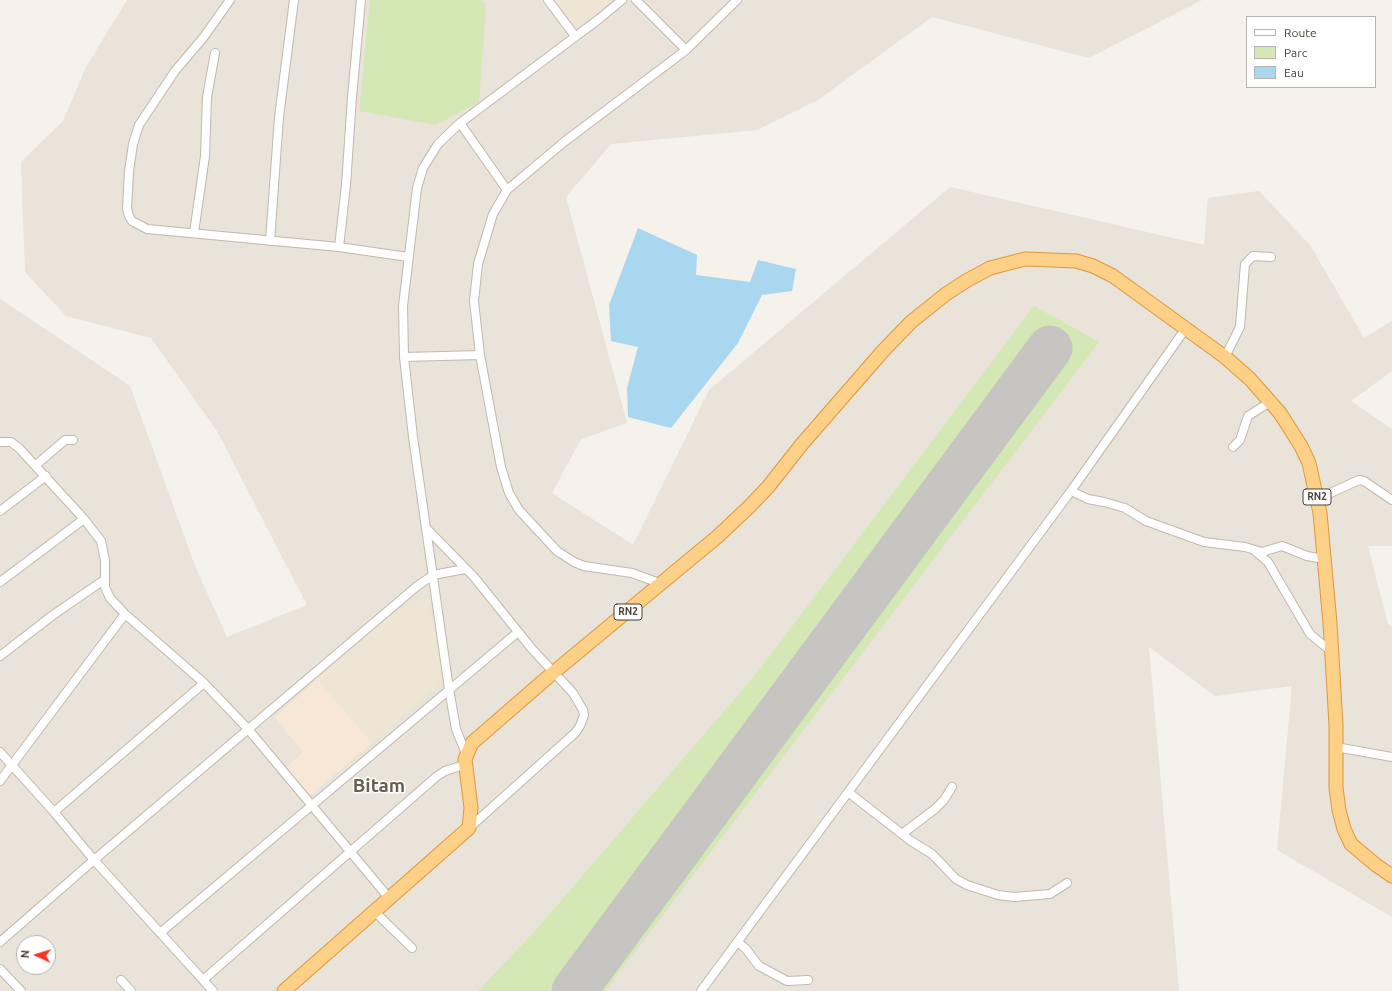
<!DOCTYPE html>
<style>
body{margin:0}
#map{position:relative;width:1392px;height:991px;overflow:hidden;background:#f5f1eb;font-family:Ubuntu,sans-serif}
canvas{display:block}
.legend{position:absolute;left:1246px;top:16px;width:130px;height:72px;box-sizing:border-box;background:#fff;border:1px solid #b6b3b0;margin:0;padding:5px 7px;list-style:none;font-size:12px;color:#494239}
.legend li{display:flex;align-items:center;gap:8px;height:20px}
.legend b{width:20px;border:1px solid #b6b3b0}
.north{position:absolute;left:16px;top:935px;width:40px;height:40px;box-sizing:border-box;background:#fff;border:1px solid #b6b3b0;border-radius:50%;rotate:274deg;font-size:11px;font-weight:700;line-height:16px;text-align:center;color:#494239}
.north::after{content:'';display:block;margin:auto;width:14px;height:18px;background:#f63421;clip-path:polygon(50% 0,100% 100%,50% 72%,0 100%)}
</style>
<div id="map">
<canvas width="1392" height="991"></canvas>
<ul class="legend">
<li><b style="height:5px;background:#fff"></b>Route</li>
<li><b style="height:11px;background:#d4e8b5"></b>Parc</li>
<li><b style="height:11px;background:#a9d7f0"></b>Eau</li>
</ul>
<div class="north">N</div>
</div>
<script>
const g = document.querySelector('canvas').getContext('2d');
g.lineJoin = 'round';
function fill(path, color) { g.fillStyle = color; g.fill(path, 'evenodd'); }
const toPath = rows => new Path2D(rows.map(r => 'M' + r).join(''));
function stroke(path, color, width, dash) { g.strokeStyle = color; g.lineWidth = width; g.lineCap = dash ? 'butt' : 'round'; g.setLineDash(dash || []); g.stroke(path); }
function drawText(font, color, halo, rows, align = 'center') {
  g.font = font + ' Ubuntu,sans-serif'; g.lineWidth = 3; g.setLineDash([]); g.textBaseline = 'middle'; g.strokeStyle = halo; g.fillStyle = color; for (const [text, x, y, turn = 0] of rows) {
    g.save(); g.translate(x, y); g.rotate((+turn || 0) * Math.PI / 180); g.textAlign = isNaN(turn) ? turn : align; if (halo) g.strokeText(text, 0, 0); g.fillText(text, 0, 0); g.restore();
  }
}
fill(toPath([
 [127,0,1202,0,1089,58,932,17,818,100,757,130,611,144,566,197,627,423,581,439,552,493,633,545,709,390,950,187,1204,245,1208,198,1259,191,1310,245,1364,338,1392,321,1392,371,1351,401,1392,429,1392,546,1368,546,1388,624,1392,627,1392,917,1277,850,1292,686,1215,696,1149,647,1179,991,0,991,0,299,130,386,195,566,227,637,307,605,217,431,151,338,66,316,25,272,21,162,63,121,86,67],
 [24,943,48,943,48,967,24,967]
]), '#e9e3d9');
fill(toPath([
 [318,679,372,743,310,796,286,767,303,752,274,717]
]), '#f6e7d7');
fill(toPath([
 [554,0,613,0,575,28],
 [428,598,444,680,372,743,318,679,382,623,413,600]
]), '#eee5d5');
fill(toPath([
 [370,0,481,0,486,5,479,102,436,125,359,111],
 [1034,306,1099,342,605,991,478,991,535,931,757,673]
]), '#d4e8b5');
fill(toPath([
 [638,228,697,255,696,275,750,282,758,260,796,269,792,291,762,295,738,343,671,428,628,417,627,388,638,347,611,341,609,305]
]), '#a9d7f0');
stroke(toPath([
 [574,991,1050,348]
]), '#c7c5c2', 45);
const minor = toPath([
 [230,0,203,38,175,71,139,125,133,144,129,171,127,209,129,216,132,221,147,229,339,247,408,257],
 [548,0,575,36],
 [636,0,686,50],
 [460,123,507,190],
 [194,233,205,156,207,97,215,53],
 [270,241,279,117,294,0],
 [339,247,346,185,352,97,361,0],
 [404,357,480,355],
 [1225,357,1240,327,1245,264,1253,256,1271,257],
 [0,442,11,442,19,448,84,519,101,541,105,560,105,587,110,598,125,614,204,683,248,729,389,898],
 [1233,447,1240,440,1248,416,1270,402],
 [36,465,65,440,73,440],
 [1071,491,1088,499,1104,502,1125,508,1146,521,1204,542,1245,547,1262,552,1282,546,1307,556,1324,559],
 [1317,499,1359,480,1364,481,1392,500],
 [0,511,46,476],
 [427,529,474,577,532,649,573,693,583,710,584,715,580,726,575,733,469,828],
 [1255,551,1268,562,1310,634,1332,652],
 [0,582,84,519],
 [662,584,632,573,584,566,574,562,557,551,519,510,509,493,501,467,480,355,474,301,478,264,493,214,507,190,564,142,686,50,737,0],
 [0,656,53,615,104,580],
 [1336,747,1392,757],
 [0,752,54,812,94,860,213,991],
 [466,754,456,729,449,689,413,437,404,357,403,306,417,188,423,168,438,144,460,123,599,19,622,0],
 [0,781,125,614],
 [848,792,911,841,932,854,956,879,967,885,998,895,1014,897,1050,894,1067,883],
 [54,812,204,683],
 [902,834,935,809,944,800,952,787],
 [374,911,412,948],
 [160,933,518,632],
 [0,942,94,860,416,587,433,575,465,569],
 [738,942,746,949,759,966,765,969,787,981,808,980],
 [0,969,21,991],
 [121,980,131,991],
 [203,980,436,777,445,771,464,765],
 [701,991,1071,491,1186,328]
]);
const trunk = toPath([
 [284,991,469,828,471,808,465,759,472,743,548,677,717,537,749,507,768,487,802,444,883,351,911,322,946,294,966,281,990,268,1025,259,1076,261,1093,266,1113,276,1225,357,1250,379,1280,413,1301,446,1309,463,1320,513,1330,623,1336,725,1336,788,1339,810,1344,829,1351,844,1376,865,1392,876]
]);
stroke(minor, '#c1b8ad', 10);
stroke(trunk, '#db983f', 15);
stroke(minor, '#fff', 8);
stroke(trunk, '#fcd086', 13);
for (const [x, y, w] of [
 [1317,497,28],
 [628,612,28]
]) { const box = new Path2D(); box.roundRect(x - w / 2, y - 8, w, 16, 3); g.fillStyle = '#fff'; g.fill(box); stroke(box, '#494239', 1); }
drawText('bold 10px', '#494239', null, [
 ["RN2",1317,497],
 ["RN2",628,612]
]);
drawText('bold 19px', '#6c5f50', '#fff', [
 ["Bitam",379,786]
]);
</script>
